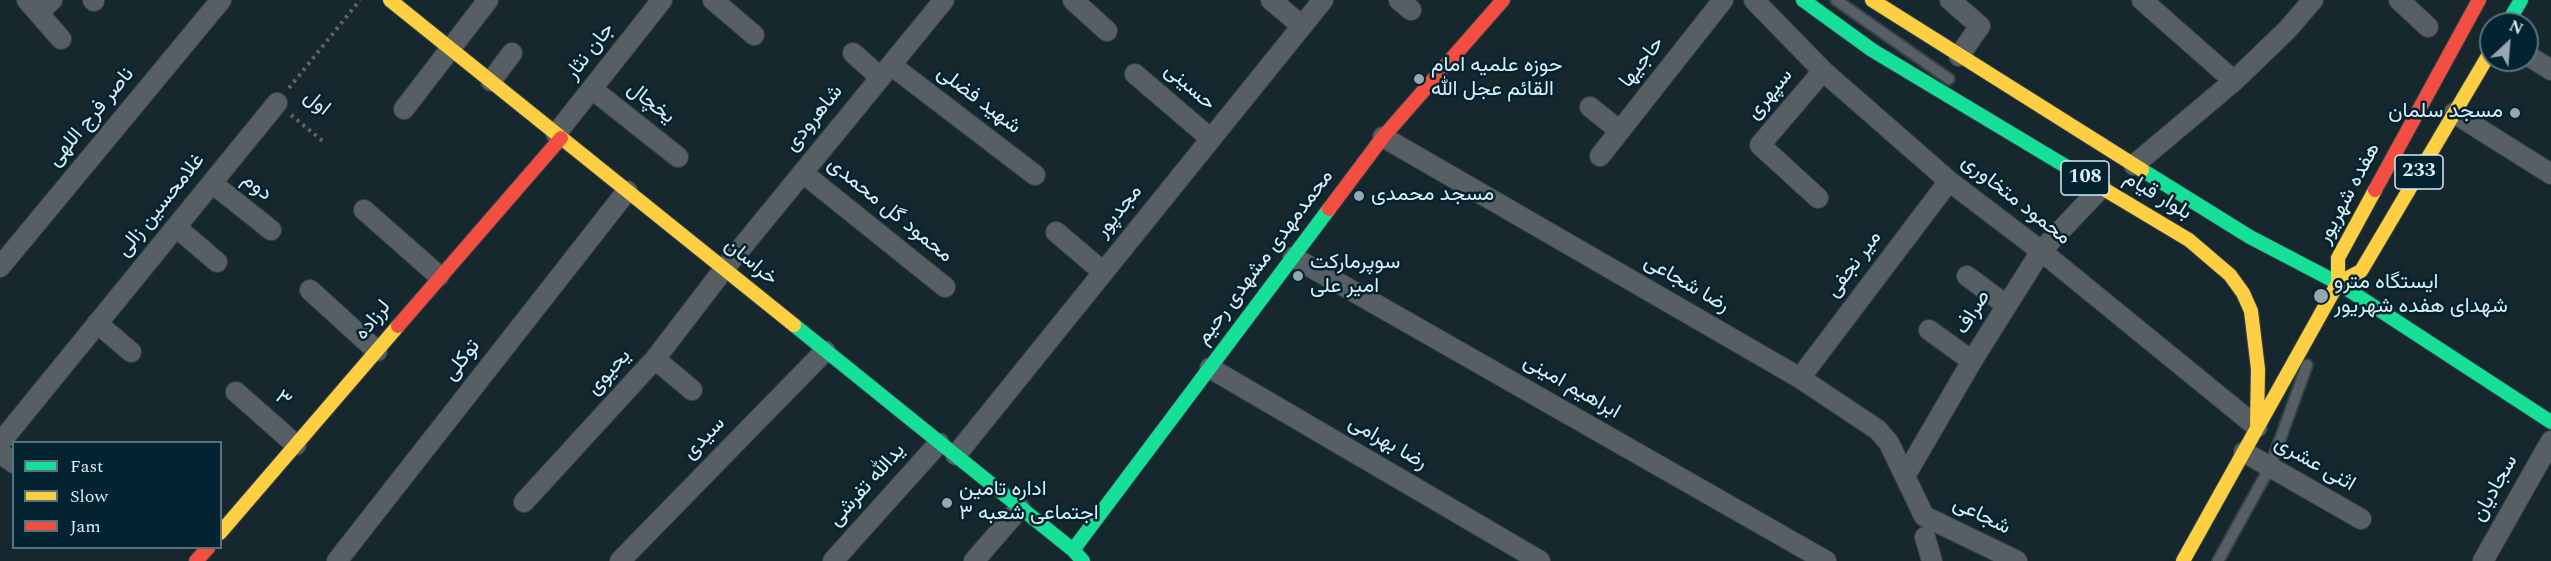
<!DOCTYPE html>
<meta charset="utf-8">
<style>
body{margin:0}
#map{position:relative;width:2551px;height:561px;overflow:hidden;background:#16282e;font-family:Spectral,serif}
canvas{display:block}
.legend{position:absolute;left:12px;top:441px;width:210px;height:108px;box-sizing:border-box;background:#02232f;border:2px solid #59737e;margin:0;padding:8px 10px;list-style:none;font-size:18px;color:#dbecf4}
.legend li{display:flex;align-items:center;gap:12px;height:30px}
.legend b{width:30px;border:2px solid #59737e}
.north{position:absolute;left:2479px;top:12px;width:60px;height:60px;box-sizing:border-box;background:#02232f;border:2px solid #59737e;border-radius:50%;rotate:26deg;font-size:16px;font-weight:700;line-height:24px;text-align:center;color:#dbecf4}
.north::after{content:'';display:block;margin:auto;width:21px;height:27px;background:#96a7af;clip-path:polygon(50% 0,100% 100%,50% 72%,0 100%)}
</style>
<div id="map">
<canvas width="2551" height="561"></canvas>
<ul class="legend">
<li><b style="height:8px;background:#16e098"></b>Fast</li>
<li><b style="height:8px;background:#ffcf43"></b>Slow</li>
<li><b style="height:8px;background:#f24e42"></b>Jam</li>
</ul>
<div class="north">N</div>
</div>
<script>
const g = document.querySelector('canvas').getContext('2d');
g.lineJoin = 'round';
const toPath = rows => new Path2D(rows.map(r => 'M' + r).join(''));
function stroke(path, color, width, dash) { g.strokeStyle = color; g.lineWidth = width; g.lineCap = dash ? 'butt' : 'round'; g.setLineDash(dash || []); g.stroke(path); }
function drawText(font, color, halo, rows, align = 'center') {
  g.font = font + ' Spectral,Vazirmatn,serif'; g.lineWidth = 5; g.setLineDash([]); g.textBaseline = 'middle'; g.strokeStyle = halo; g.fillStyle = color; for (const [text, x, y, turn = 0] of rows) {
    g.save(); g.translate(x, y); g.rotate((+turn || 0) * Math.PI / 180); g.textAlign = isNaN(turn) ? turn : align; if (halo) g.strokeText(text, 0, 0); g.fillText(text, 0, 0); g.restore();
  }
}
const lane = toPath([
 [1836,0,1949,79],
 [2218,561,2270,467,2307,365]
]);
const street = toPath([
 [27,0,61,39],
 [93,0,94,1],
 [713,0,754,35],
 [1073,0,1107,31],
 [1271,0,1302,26],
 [1399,0,1411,10],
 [1754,0,1823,71,1949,181,2041,251,2257,427],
 [1950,0,1980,26,1959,56],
 [2142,0,2234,81],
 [2399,0,2428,27],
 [38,13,52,0],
 [853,53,880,77],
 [2527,55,2551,70],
 [891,65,1035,175],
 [1135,74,1211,139],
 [491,81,512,53],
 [592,89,678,157],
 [1590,107,1620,131],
 [404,109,488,0],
 [2454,113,2551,174],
 [556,134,662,0],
 [1383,137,1800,378,1878,430,1889,443,1924,516,2017,561],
 [1600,156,1723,0],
 [2134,165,2234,81,2287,30,2313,0],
 [803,173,945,287],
 [212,183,271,230],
 [1818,198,1760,145,1823,71],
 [364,210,439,276],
 [176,227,217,262],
 [1056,232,1102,271],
 [1293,257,1826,561],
 [0,267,221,0],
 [1967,276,2006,305],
 [310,290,377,351],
 [97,323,131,352],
 [1929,330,1972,361],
 [655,359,692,390],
 [1210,368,1540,561],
 [1800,378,1949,181],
 [236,392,296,445],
 [0,443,277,103],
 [2244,452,2361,519],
 [0,453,14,463],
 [956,455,1323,0],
 [1905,476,1972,361,2041,251,2101,188],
 [524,502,655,359,724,269,944,0],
 [1925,537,1932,561],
 [337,561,627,191],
 [620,561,825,351],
 [833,561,939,443],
 [974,561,1020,508],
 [2483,561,2551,441]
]);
const fast = toPath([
 [1803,0,1872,50,2077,173],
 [2507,24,2521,0],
 [2142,170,2250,237,2338,283],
 [2338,283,2551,422],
 [794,325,1073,550,1083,561],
 [1073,550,1329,209]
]);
const slow = toPath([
 [390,0,794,325],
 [1872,0,2142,170],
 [2077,173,2189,240,2230,275,2243,293,2251,311,2258,369,2257,427],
 [2338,283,2361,271,2491,51],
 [220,533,398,326],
 [2183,561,2338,283,2338,258,2375,190]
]);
const jam = toPath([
 [2375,190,2479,0],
 [1329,209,1383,137,1503,0],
 [398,326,561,138],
 [196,561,208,548]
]);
stroke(lane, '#344348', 14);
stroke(street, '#344348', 22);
stroke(fast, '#344348', 16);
stroke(slow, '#344348', 16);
stroke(jam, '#344348', 16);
stroke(toPath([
 [289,88,360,0],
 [291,115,325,143]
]), '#5d6569', 4, [3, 4.5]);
stroke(lane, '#575f64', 10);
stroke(street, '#575f64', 20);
stroke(fast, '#16e098', 14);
stroke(slow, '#ffcf43', 14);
stroke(jam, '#f24e42', 14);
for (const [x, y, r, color] of [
 [1419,79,6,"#96a7af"],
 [2515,113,6,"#96a7af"],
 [1359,196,6,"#96a7af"],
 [1298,276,6,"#96a7af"],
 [2321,296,8,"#96a7af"],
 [947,503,6,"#96a7af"]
]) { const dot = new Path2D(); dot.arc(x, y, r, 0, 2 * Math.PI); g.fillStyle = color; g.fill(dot); stroke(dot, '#02232f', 2); }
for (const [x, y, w] of [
 [2419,172,48],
 [2085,178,48]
]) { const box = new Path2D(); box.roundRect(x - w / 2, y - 17, w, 34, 4.5); g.fillStyle = '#02232f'; g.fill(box); stroke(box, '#dbecf4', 1.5); }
drawText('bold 20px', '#dbecf4', null, [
 ["233",2419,172],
 ["108",2085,178]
]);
drawText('21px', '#dbecf4', '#02232f', [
 ["جان نثار",591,52,-52],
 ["حاجیها",1643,63,-52],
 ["حسینی",1189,88,41],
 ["سپهری",1771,95,-50],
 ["شهید فضلی",978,101,37],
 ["اول",316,104,39],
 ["یخچال",650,104,38],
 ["ناصر فرج اللهی",92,118,-50],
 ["شاهرودی",815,119,-51],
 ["دوم",256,188,38],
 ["هفده شهریور",2350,194,-62],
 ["بلوار قیام",2157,197,31],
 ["محمود متخاوری",2015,201,38],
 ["غلامحسین زالی",162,206,-51],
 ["محمود گل محمدی",889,211,39],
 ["مجدپور",1120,212,-51],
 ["محمدمهدی مشهدی رحیم",1266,258,-53],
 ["خراسان",750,263,39],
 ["میر نجفی",1855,265,-53],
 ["رضا شجاعی",1686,285,30],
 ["صراف",1974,313,-58],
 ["لرزاده",374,321,-51],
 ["توکلی",463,361,-52],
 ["یحیوی",610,373,-48],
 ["ابراهیم امینی",1571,388,30],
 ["۳",282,400,41],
 ["سیدی",705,439,-46],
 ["رضا بهرامی",1387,444,30],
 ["اثنی عشری",2314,465,30],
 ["یدالله تفرشی",868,486,-48],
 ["سجادیان",2496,489,-61],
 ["شجاعی",1981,517,26]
]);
drawText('21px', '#dbecf4', '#02232f', [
 ["حوزه علمیه امام",1431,67],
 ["القائم عجل الله",1431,91],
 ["مسجد سلمان",2503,113,"right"],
 ["مسجد محمدی",1371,196],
 ["سوپرمارکت",1310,264],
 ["امیر علی",1310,288],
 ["ایستگاه مترو",2334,284],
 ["شهدای هفده شهریور",2334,308],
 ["اداره تامین",959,491],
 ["اجتماعی شعبه ۳",959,515]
], 'left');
</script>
